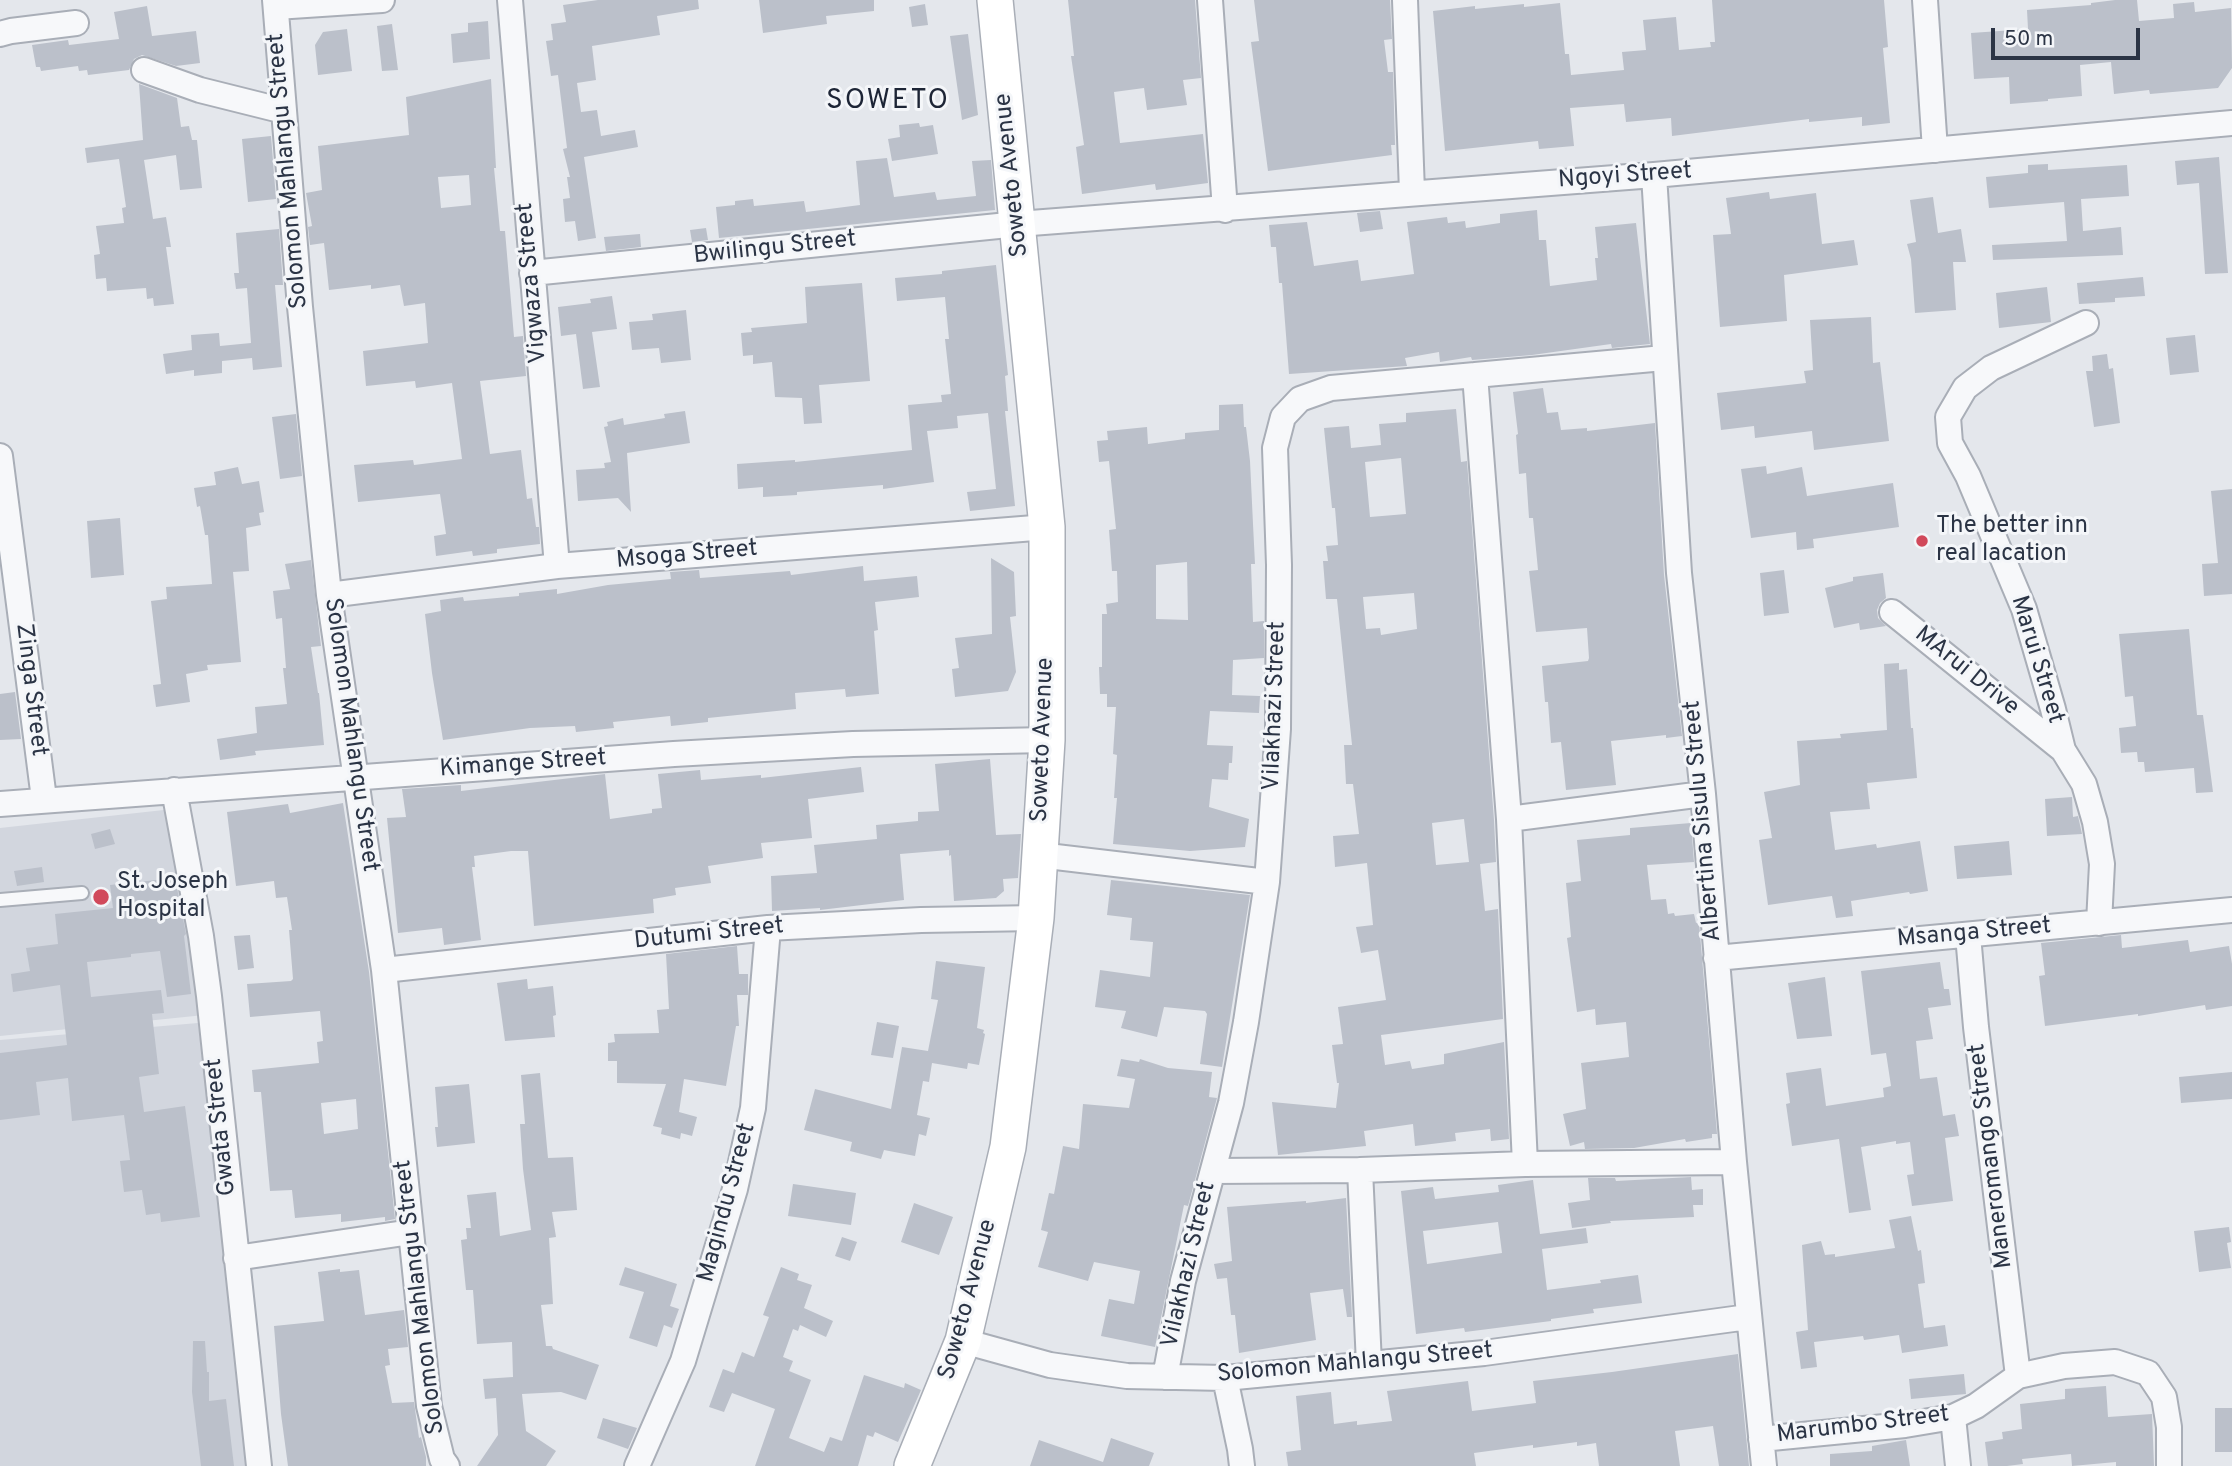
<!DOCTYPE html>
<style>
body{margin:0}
#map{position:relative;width:2232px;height:1466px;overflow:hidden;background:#e4e7ec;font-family:Overpass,sans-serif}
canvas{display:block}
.scale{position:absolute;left:1991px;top:28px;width:149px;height:32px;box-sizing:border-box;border:4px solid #2b3445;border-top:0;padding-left:9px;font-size:21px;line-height:24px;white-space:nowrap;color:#2b3445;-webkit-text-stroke:5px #f4f6f9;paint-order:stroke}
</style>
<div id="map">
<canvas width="2232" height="1466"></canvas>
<div class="scale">50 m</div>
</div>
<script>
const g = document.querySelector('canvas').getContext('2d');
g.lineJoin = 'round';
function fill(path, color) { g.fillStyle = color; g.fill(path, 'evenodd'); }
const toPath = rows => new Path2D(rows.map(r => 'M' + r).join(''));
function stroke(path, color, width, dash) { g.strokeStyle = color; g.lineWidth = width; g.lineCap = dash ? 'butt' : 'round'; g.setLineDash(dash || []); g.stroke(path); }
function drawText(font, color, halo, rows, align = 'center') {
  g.font = font + ' Overpass,sans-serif'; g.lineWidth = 6; g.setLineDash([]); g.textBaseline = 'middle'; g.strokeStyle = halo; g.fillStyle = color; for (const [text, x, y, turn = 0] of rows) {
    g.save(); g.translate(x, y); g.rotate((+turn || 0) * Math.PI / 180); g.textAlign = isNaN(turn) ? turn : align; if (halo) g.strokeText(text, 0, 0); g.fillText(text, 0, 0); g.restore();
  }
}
fill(toPath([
 [182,808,214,1014,0,1036,0,828],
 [198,1023,251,1466,0,1466,0,1040]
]), '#d2d6de');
fill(toPath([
 [598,0,698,0,699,9,657,16,660,35,592,46,596,80,577,83,581,112,597,110,601,136,635,130,638,147,584,157,596,238,578,241,575,221,565,222,563,199,570,198,567,177,570,177,563,149,567,148,558,75,551,76,546,41,553,40,551,24,566,22,563,5],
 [759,0,874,0,874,11,826,16,827,24,763,33],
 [1068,0,1195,0,1201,78,1183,80,1187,105,1147,110,1144,88,1114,92,1120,143,1203,134,1208,183,1156,190,1155,184,1082,194,1076,147,1084,145,1071,56,1074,56],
 [1254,0,1390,0,1392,39,1384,40,1388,72,1393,72,1395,145,1391,145,1392,155,1268,171,1251,42,1259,41],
 [1712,0,1884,0,1888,47,1883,48,1890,123,1862,126,1862,117,1809,122,1809,119,1672,136,1671,118,1626,122,1624,104,1570,108,1574,146,1539,149,1538,141,1445,151,1433,11,1475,6,1475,9,1524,4,1524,7,1560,3,1565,54,1569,54,1571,75,1624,70,1622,52,1646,50,1643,20,1676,17,1679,50,1711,47,1710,42,1715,42],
 [2115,0,2137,0,2139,21,2174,18,2173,4,2194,2,2195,12,2231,8,2232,68,2218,88,2150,94,2149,90,2114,94,2111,62,2080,65,2082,96,2048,99,2048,101,2010,104,2009,77,1974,79,1971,33,2028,29,2027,10,2091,5,2091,3],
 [925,4,928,25,912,27,909,7],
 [147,6,152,36,196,31,200,63,176,66,142,55,134,59,129,70,88,75,87,70,79,71,78,66,41,71,40,67,36,67,32,45,68,40,69,45,119,39,114,12],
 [488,21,490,59,453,63,451,34,468,32,468,23],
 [392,24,398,70,382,71,377,26],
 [347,29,352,71,318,75,315,45,323,32],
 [968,34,978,115,962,120,950,36],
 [491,79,496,168,494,168,500,231,505,231,514,337,523,336,526,376,480,381,490,454,521,450,527,499,532,498,536,527,539,527,540,544,497,549,497,553,473,556,472,551,436,556,434,536,446,534,440,494,358,502,354,465,413,460,414,465,462,459,452,383,416,388,415,381,366,386,363,351,428,343,425,303,404,306,400,285,371,289,371,285,329,290,324,243,310,245,308,227,312,226,306,193,322,190,318,146,409,135,406,97],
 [469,175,471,205,441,208,438,177],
 [139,84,177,98,181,127,189,126,192,140,197,140,202,188,180,190,176,155,144,160,153,219,166,217,171,247,166,247,174,304,154,306,153,298,147,299,146,288,107,291,106,278,96,279,94,255,100,254,96,226,124,223,122,208,126,207,119,159,87,163,85,148,143,140],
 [919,123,920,127,933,125,938,154,892,161,888,139,900,137,899,125],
 [271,136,276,199,248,202,242,139],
 [2219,157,2228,273,2205,274,2199,183,2177,185,2175,161],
 [887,158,894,197,935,192,937,200,976,196,972,161,991,160,995,210,719,238,716,207,735,205,735,201,753,199,754,206,804,201,806,212,860,205,856,161],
 [2048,164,2048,170,2127,165,2129,196,2081,199,2083,231,2121,227,2123,255,1993,260,1992,245,2067,241,2064,202,1989,208,1986,177,2028,173,2028,165],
 [1769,192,1770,199,1816,193,1822,244,1854,240,1858,265,1784,275,1787,321,1720,327,1713,235,1731,234,1726,198],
 [1933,197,1938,233,1961,229,1966,262,1953,262,1956,310,1915,313,1911,259,1907,244,1916,242,1910,200],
 [1537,210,1539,240,1546,240,1550,286,1597,280,1595,258,1598,258,1595,227,1636,223,1650,344,1612,348,1611,344,1532,355,1472,360,1471,357,1440,362,1439,352,1405,358,1407,366,1289,374,1282,283,1279,283,1276,247,1271,247,1269,225,1307,222,1314,266,1358,260,1361,281,1414,274,1407,222,1447,217,1448,223,1465,221,1466,228,1500,223,1500,214],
 [1380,211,1383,229,1360,232,1357,213],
 [706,228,708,240,692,242,690,230],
 [279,229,283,285,275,285,282,367,253,370,252,358,222,361,222,373,194,376,194,370,166,374,163,354,192,350,191,335,219,333,220,346,251,343,247,288,236,289,234,273,239,273,236,233],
 [640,234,641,247,606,251,604,237],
 [996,265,1008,375,1005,376,1008,411,1005,411,1015,506,970,511,967,492,996,489,988,413,957,416,958,428,927,431,934,482,883,489,883,485,797,492,797,495,763,497,763,487,738,489,737,464,795,460,795,462,912,450,908,405,942,402,941,395,951,394,945,339,949,339,945,297,897,301,895,278,942,274,942,271],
 [2143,277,2145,296,2115,298,2115,302,2079,304,2077,283],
 [862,283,870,381,819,385,822,423,804,424,802,398,775,397,772,362,753,364,753,355,743,356,741,333,752,332,751,328,807,323,805,287],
 [2047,287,2051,322,1999,328,1996,293],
 [612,296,617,329,592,332,600,387,583,389,576,334,561,336,558,307,591,303,590,299],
 [686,310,691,360,661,363,659,348,632,350,629,322,653,320,652,314],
 [1871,317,1873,363,1880,362,1889,441,1814,450,1812,431,1755,438,1754,426,1721,430,1717,393,1806,383,1804,371,1813,370,1810,320],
 [2195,335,2199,372,2170,375,2166,338],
 [2107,354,2109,369,2113,368,2120,423,2094,427,2086,371,2093,371,2092,356],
 [1543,388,1547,413,1558,412,1561,430,1587,428,1587,431,1655,423,1664,575,1682,736,1666,738,1666,735,1611,741,1616,785,1566,790,1561,742,1551,743,1548,702,1545,702,1542,666,1588,661,1589,658,1587,628,1536,632,1529,571,1538,570,1533,518,1529,518,1526,473,1519,474,1516,435,1518,434,1513,392],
 [1243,404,1244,427,1246,427,1250,461,1253,524,1255,564,1251,564,1253,622,1264,621,1264,658,1233,660,1232,695,1260,696,1259,713,1210,711,1207,745,1233,746,1232,763,1229,763,1228,780,1212,779,1209,807,1249,819,1245,847,1190,851,1113,844,1117,798,1114,798,1117,755,1113,754,1116,707,1107,707,1107,694,1100,694,1099,667,1102,667,1102,614,1107,614,1106,604,1118,602,1117,571,1112,571,1109,530,1116,529,1109,461,1099,462,1097,441,1108,440,1107,431,1147,427,1148,444,1185,439,1185,433,1219,430,1219,405],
 [1187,562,1188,620,1156,619,1156,565],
 [1456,409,1461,462,1467,461,1494,820,1496,862,1480,864,1485,911,1498,909,1503,1019,1381,1035,1385,1065,1410,1061,1412,1069,1444,1064,1444,1054,1504,1042,1509,1139,1491,1141,1490,1129,1455,1133,1456,1141,1415,1146,1413,1124,1364,1131,1366,1146,1278,1155,1272,1102,1336,1108,1339,1083,1337,1083,1332,1045,1343,1044,1338,1007,1386,1000,1378,950,1361,953,1356,927,1373,925,1367,863,1335,867,1333,836,1359,834,1353,784,1346,784,1344,745,1352,745,1337,599,1326,599,1323,561,1328,561,1326,546,1338,545,1335,508,1332,508,1324,428,1349,426,1351,448,1381,445,1379,424,1406,422,1406,413],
 [1401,458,1406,514,1370,517,1365,462],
 [1414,593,1417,629,1381,635,1380,628,1366,629,1363,597],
 [1464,819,1469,862,1436,865,1432,823],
 [685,411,690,443,627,453,631,512,618,498,578,501,576,470,605,468,604,463,611,462,604,427,608,426,607,422,623,418,624,425,665,418,664,414],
 [296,414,302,476,280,479,272,417],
 [1766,466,1767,474,1802,467,1807,496,1893,483,1899,527,1813,539,1814,548,1797,550,1796,532,1751,538,1741,469],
 [238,467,242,484,259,481,264,512,259,513,261,525,246,528,249,571,233,572,241,662,207,665,208,670,186,674,190,702,156,707,153,685,161,684,151,601,167,599,166,587,212,584,208,535,205,535,200,506,197,507,194,488,216,485,214,472],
 [2232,489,2232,594,2204,596,2202,564,2218,563,2211,491],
 [120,518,124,575,91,578,87,521],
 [991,558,1014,572,1016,616,1010,617,1016,672,1008,691,955,697,952,669,959,668,955,638,992,634],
 [311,560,321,646,311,647,318,693,319,693,324,745,255,751,256,755,220,760,217,739,257,733,255,707,287,704,283,668,286,668,282,618,276,619,273,591,290,589,285,564],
 [863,566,864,581,917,576,919,597,875,602,878,630,874,631,879,694,846,697,845,689,795,693,796,709,708,718,708,722,671,726,670,716,613,722,614,728,576,732,575,726,530,728,443,740,432,673,425,614,441,611,440,600,463,597,464,601,519,596,519,593,557,589,557,594,608,585,671,579,670,572,699,570,700,578,790,571,791,575],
 [1784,570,1789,613,1764,616,1760,573],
 [1883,573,1886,598,1880,603,1877,610,1878,618,1886,626,1860,630,1859,623,1834,628,1825,588,1853,581,1853,577],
 [2189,629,2197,715,2203,715,2213,792,2196,793,2194,768,2145,772,2144,762,2138,762,2137,752,2121,753,2119,728,2136,726,2133,696,2125,697,2119,634],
 [1899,663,1899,670,1907,669,1911,728,1913,728,1917,778,1867,783,1870,809,1830,812,1835,850,1876,844,1877,848,1920,841,1928,891,1910,894,1909,892,1851,901,1853,916,1836,918,1832,896,1768,905,1759,840,1772,838,1764,792,1800,785,1797,741,1841,738,1840,734,1887,730,1884,664],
 [15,692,21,739,0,740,0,694],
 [990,759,996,835,1021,834,1018,878,1003,879,1004,891,996,898,954,901,951,855,949,856,949,850,900,854,904,900,820,910,820,908,772,911,771,876,817,873,814,845,877,839,876,825,918,821,918,812,939,811,935,764],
 [861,767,864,792,808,799,812,838,761,843,763,858,708,866,711,883,675,888,676,895,653,899,654,913,534,926,528,851,511,851,474,856,475,867,472,867,481,940,444,945,442,928,398,933,387,818,406,817,402,789,461,785,461,791,605,774,610,819,652,813,652,809,662,808,658,774,700,770,701,780,761,775,761,778],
 [2072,797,2073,817,2078,816,2082,834,2047,836,2045,799],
 [343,803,369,972,395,1219,385,1221,385,1217,341,1222,341,1214,295,1218,292,1190,270,1191,261,1092,254,1092,252,1070,319,1063,317,1042,323,1041,320,1011,250,1017,247,984,291,981,293,979,289,930,292,930,287,897,276,898,274,881,236,886,227,812,288,804,290,813],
 [356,1099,358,1129,324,1134,321,1103],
 [1691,823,1694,862,1647,865,1651,900,1666,899,1668,914,1674,913,1675,916,1694,914,1696,923,1699,922,1717,1134,1712,1134,1712,1138,1686,1142,1685,1139,1634,1148,1585,1149,1584,1142,1570,1146,1563,1114,1586,1109,1581,1063,1629,1057,1626,1022,1596,1025,1595,1009,1577,1012,1567,938,1571,937,1566,883,1581,881,1577,840,1630,835,1630,828],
 [110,829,115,844,95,849,91,834],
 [2009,841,2012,875,1957,879,1954,846],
 [42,867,44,882,17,886,14,871],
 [175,878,186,934,184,936,191,994,167,997,160,951,131,954,131,957,87,962,91,997,161,990,164,1013,152,1014,159,1074,139,1077,144,1112,185,1106,200,1217,161,1222,160,1213,146,1215,142,1190,124,1192,120,1161,130,1160,124,1115,72,1121,68,1078,36,1082,40,1115,0,1120,0,1053,67,1045,60,985,13,992,11,974,30,971,26,948,58,944,55,914,113,908,110,885],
 [1111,880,1250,895,1222,1067,1200,1064,1207,1014,1205,1011,1164,1007,1157,1037,1121,1028,1126,1011,1095,1007,1100,970,1150,977,1153,942,1130,940,1132,918,1107,915],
 [250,935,254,968,238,970,234,936],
 [2121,935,2122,948,2188,940,2190,952,2229,946,2232,964,2232,1006,2206,1010,2205,1005,2138,1016,2138,1014,2045,1026,2039,976,2045,975,2041,943],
 [737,946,739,974,748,974,748,995,737,995,739,1026,736,1026,726,1086,684,1079,679,1112,697,1117,692,1136,681,1133,680,1139,661,1134,662,1128,653,1126,666,1084,617,1083,617,1061,608,1061,608,1043,615,1042,614,1034,659,1033,657,1010,669,1009,666,954],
 [936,961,985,967,977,1028,984,1030,983,1033,985,1034,979,1065,968,1063,967,1069,932,1063,929,1082,923,1081,917,1115,930,1118,926,1136,919,1134,915,1156,884,1150,881,1159,850,1151,852,1142,804,1130,815,1089,891,1109,902,1047,928,1051,938,1000,931,999],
 [1940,962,1944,989,1949,989,1951,1005,1928,1008,1933,1039,1916,1041,1920,1079,1937,1077,1943,1116,1955,1114,1959,1136,1945,1138,1953,1201,1912,1206,1907,1175,1914,1174,1910,1142,1896,1144,1896,1141,1861,1147,1871,1210,1849,1213,1839,1139,1792,1146,1786,1104,1790,1103,1786,1073,1821,1068,1826,1106,1884,1097,1883,1088,1891,1086,1886,1053,1871,1055,1861,971],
 [1825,977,1832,1036,1797,1039,1788,983],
 [527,979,528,989,553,986,556,1015,553,1016,555,1037,505,1041,497,983],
 [877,1022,899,1026,893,1058,871,1055],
 [1121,1059,1139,1062,1140,1059,1168,1068,1212,1072,1209,1097,1217,1098,1188,1206,1184,1205,1155,1347,1101,1336,1109,1299,1134,1304,1140,1271,1094,1262,1088,1281,1038,1267,1048,1232,1041,1230,1049,1193,1054,1194,1063,1146,1079,1149,1083,1104,1129,1108,1135,1079,1117,1076],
 [2232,1072,2232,1099,2181,1103,2179,1077],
 [540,1073,548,1158,573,1157,577,1210,552,1212,556,1237,549,1238,553,1304,541,1305,546,1346,552,1346,553,1349,599,1365,586,1400,561,1392,522,1394,526,1431,556,1451,546,1466,477,1466,498,1435,496,1398,485,1399,483,1379,513,1377,512,1342,477,1344,473,1290,466,1290,461,1240,467,1239,466,1228,471,1228,467,1195,496,1192,500,1236,531,1230,523,1169,520,1124,525,1124,521,1075],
 [469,1084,475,1143,437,1147,435,1127,438,1127,435,1087],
 [1691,1177,1692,1190,1703,1189,1703,1205,1693,1205,1694,1217,1610,1221,1611,1223,1572,1228,1568,1203,1590,1200,1588,1178,1615,1178,1616,1181],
 [1533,1180,1540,1234,1586,1228,1588,1243,1542,1249,1547,1290,1601,1283,1600,1280,1638,1275,1642,1303,1593,1309,1594,1313,1551,1319,1551,1321,1465,1332,1464,1328,1416,1334,1401,1191,1433,1187,1435,1199,1499,1192,1498,1185],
 [1498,1222,1502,1253,1427,1264,1423,1231],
 [793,1184,856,1193,851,1225,788,1216],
 [1346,1198,1352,1317,1347,1317,1343,1289,1310,1293,1316,1340,1239,1353,1235,1315,1231,1315,1227,1278,1217,1279,1214,1264,1232,1261,1227,1207,1306,1201,1306,1203],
 [914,1203,953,1217,939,1255,901,1242],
 [1911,1216,1918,1251,1921,1250,1925,1283,1918,1284,1924,1328,1945,1325,1948,1346,1902,1353,1899,1335,1864,1340,1863,1336,1814,1342,1817,1367,1801,1369,1796,1332,1808,1330,1802,1245,1821,1241,1825,1255,1835,1254,1835,1257,1895,1248,1889,1220],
 [2229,1227,2231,1242,2227,1243,2231,1268,2199,1272,2194,1231],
 [842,1237,857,1242,850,1261,835,1256],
 [625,1267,677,1284,670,1306,679,1309,672,1328,664,1325,657,1347,629,1338,644,1292,619,1285],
 [781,1267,799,1274,797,1280,812,1285,804,1308,833,1321,826,1337,800,1325,798,1331,793,1329,783,1357,793,1361,789,1371,811,1380,789,1438,824,1452,830,1437,842,1441,864,1375,904,1388,905,1383,921,1390,898,1442,875,1432,873,1437,867,1435,858,1466,755,1466,775,1409,732,1393,724,1412,709,1407,723,1369,734,1373,742,1352,754,1357,769,1317,763,1315],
 [340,1269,340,1272,359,1270,365,1315,404,1310,408,1347,388,1349,390,1365,385,1366,392,1403,414,1402,419,1438,421,1437,426,1457,426,1466,288,1466,281,1414,274,1326,324,1321,318,1272],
 [193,1341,205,1341,207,1372,209,1372,209,1401,226,1399,234,1466,201,1466,192,1392],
 [1738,1354,1749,1466,1719,1466,1713,1426,1675,1431,1680,1466,1599,1466,1596,1443,1577,1446,1577,1442,1533,1448,1533,1445,1474,1453,1476,1466,1288,1466,1286,1452,1301,1450,1296,1396,1331,1392,1334,1424,1357,1421,1357,1425,1392,1421,1387,1391,1468,1381,1472,1411,1536,1403,1533,1381,1612,1372],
 [1964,1374,1966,1394,1911,1399,1909,1379],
 [2106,1386,2108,1417,2152,1414,2154,1466,2116,1466,2116,1462,2072,1466,2071,1454,2022,1459,2023,1464,2007,1466,1988,1466,1985,1442,2003,1439,2002,1432,2022,1429,2020,1404,2065,1399,2065,1389],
 [2215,1408,2232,1408,2232,1452,2215,1452],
 [603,1418,637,1428,628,1449,597,1438],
 [1111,1438,1154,1453,1149,1466,1030,1466,1039,1440,1103,1462],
 [1906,1440,1910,1466,1830,1466,1830,1454,1872,1451,1872,1446]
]), '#bbc0ca');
const lane = toPath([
 [0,900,82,893]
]);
const street = toPath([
 [275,0,300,307,329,595,384,970,429,1406,442,1459,447,1466],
 [510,0,557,566],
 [1210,0,1225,210],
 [1405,0,1412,192],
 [1925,0,1935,150],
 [276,7,382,0],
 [0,34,11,31,76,23],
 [144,70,200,90,284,111],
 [1654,175,1679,573,1703,794,1734,1162,1764,1466],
 [532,273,1018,224,1654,175,2232,123],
 [1475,375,1509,819,1525,1164],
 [0,456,44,799],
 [329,595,557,566,1047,527],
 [1892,612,2063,750,2084,784,2095,822,2102,864,2099,923],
 [2063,750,2053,709,2024,609,1968,476,1950,443,1948,417,1965,388,1991,368,2086,323],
 [174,790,201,936,209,996,259,1466],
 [0,804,674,754,853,744,1047,740],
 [1509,819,1703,794],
 [1039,855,1267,882],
 [1968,935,1976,1027,2018,1376],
 [1716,958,2232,910],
 [384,970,768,928,921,920,1036,918],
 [1360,1170,1369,1364],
 [1213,1171,1360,1170,1525,1164,1734,1162],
 [236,1258,411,1232],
 [963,1341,1050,1365,1127,1376,1225,1378,1484,1353,1748,1317],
 [1165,1377,1183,1281,1231,1103,1246,1022,1267,882,1278,729,1279,565,1275,448,1283,417,1300,399,1331,388,1664,358],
 [1225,1378,1240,1449,1242,1466],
 [1953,1417,1958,1466],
 [1761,1439,1905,1425,1953,1417,1976,1406,2018,1376,2064,1366,2115,1362,2148,1373,2164,1397,2169,1427,2169,1466],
 [637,1466,683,1361,735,1189,753,1108,768,928]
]);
const secondary = toPath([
 [912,1466,963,1341,1008,1147,1036,918,1047,740,1047,527,995,0]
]);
stroke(lane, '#a9aeb7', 16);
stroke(street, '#a9aeb7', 28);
stroke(secondary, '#a9aeb7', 38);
stroke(lane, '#f7f8fa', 12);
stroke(street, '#f7f8fa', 24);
stroke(secondary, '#fff', 35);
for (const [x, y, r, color] of [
 [1922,541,7,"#d1495b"],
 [101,897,9,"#d1495b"]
]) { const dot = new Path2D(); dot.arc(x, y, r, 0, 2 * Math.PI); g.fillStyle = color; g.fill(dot); stroke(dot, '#f4f6f9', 2.5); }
drawText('24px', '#2b3445', '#f4f6f9', [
 ["Solomon Mahlangu Street",289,171,-95],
 ["Soweto Avenue",1013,175,-96],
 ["Ngoyi Street",1625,177,-4],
 ["Bwilingu Street",775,249,-6],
 ["Vigwaza Street",533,283,-95],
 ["Msoga Street",687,556,-5],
 ["Marui Street",2036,660,73],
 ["MArui Drive",1966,672,39],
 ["Zinga Street",30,690,83],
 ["Vilakhazi Street",1276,706,-88],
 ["Solomon Mahlangu Street",350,735,82],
 ["Soweto Avenue",1044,740,-88],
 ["Kimange Street",523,765,-4],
 ["Albertina Sisulu Street",1704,821,-95],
 ["Msanga Street",1974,934,-5],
 ["Dutumi Street",709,935,-6],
 ["Gwata Street",222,1127,-96],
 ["Maneromango Street",1992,1156,-97],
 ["Magindu Street",728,1203,-75],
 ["Vilakhazi Street",1190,1265,-77],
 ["Solomon Mahlangu Street",421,1297,-97],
 ["Soweto Avenue",969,1300,-75],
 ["Solomon Mahlangu Street",1355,1364,-5],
 ["Marumbo Street",1863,1426,-7]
]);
drawText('24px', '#2b3445', '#f4f6f9', [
 ["The better inn",1936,527],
 ["real lacation",1936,555],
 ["St. Joseph",117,883],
 ["Hospital",117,911]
], 'left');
g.letterSpacing = '2px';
drawText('28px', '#1d2536', '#f4f6f9', [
 ["SOWETO",888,102]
]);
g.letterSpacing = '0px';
</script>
